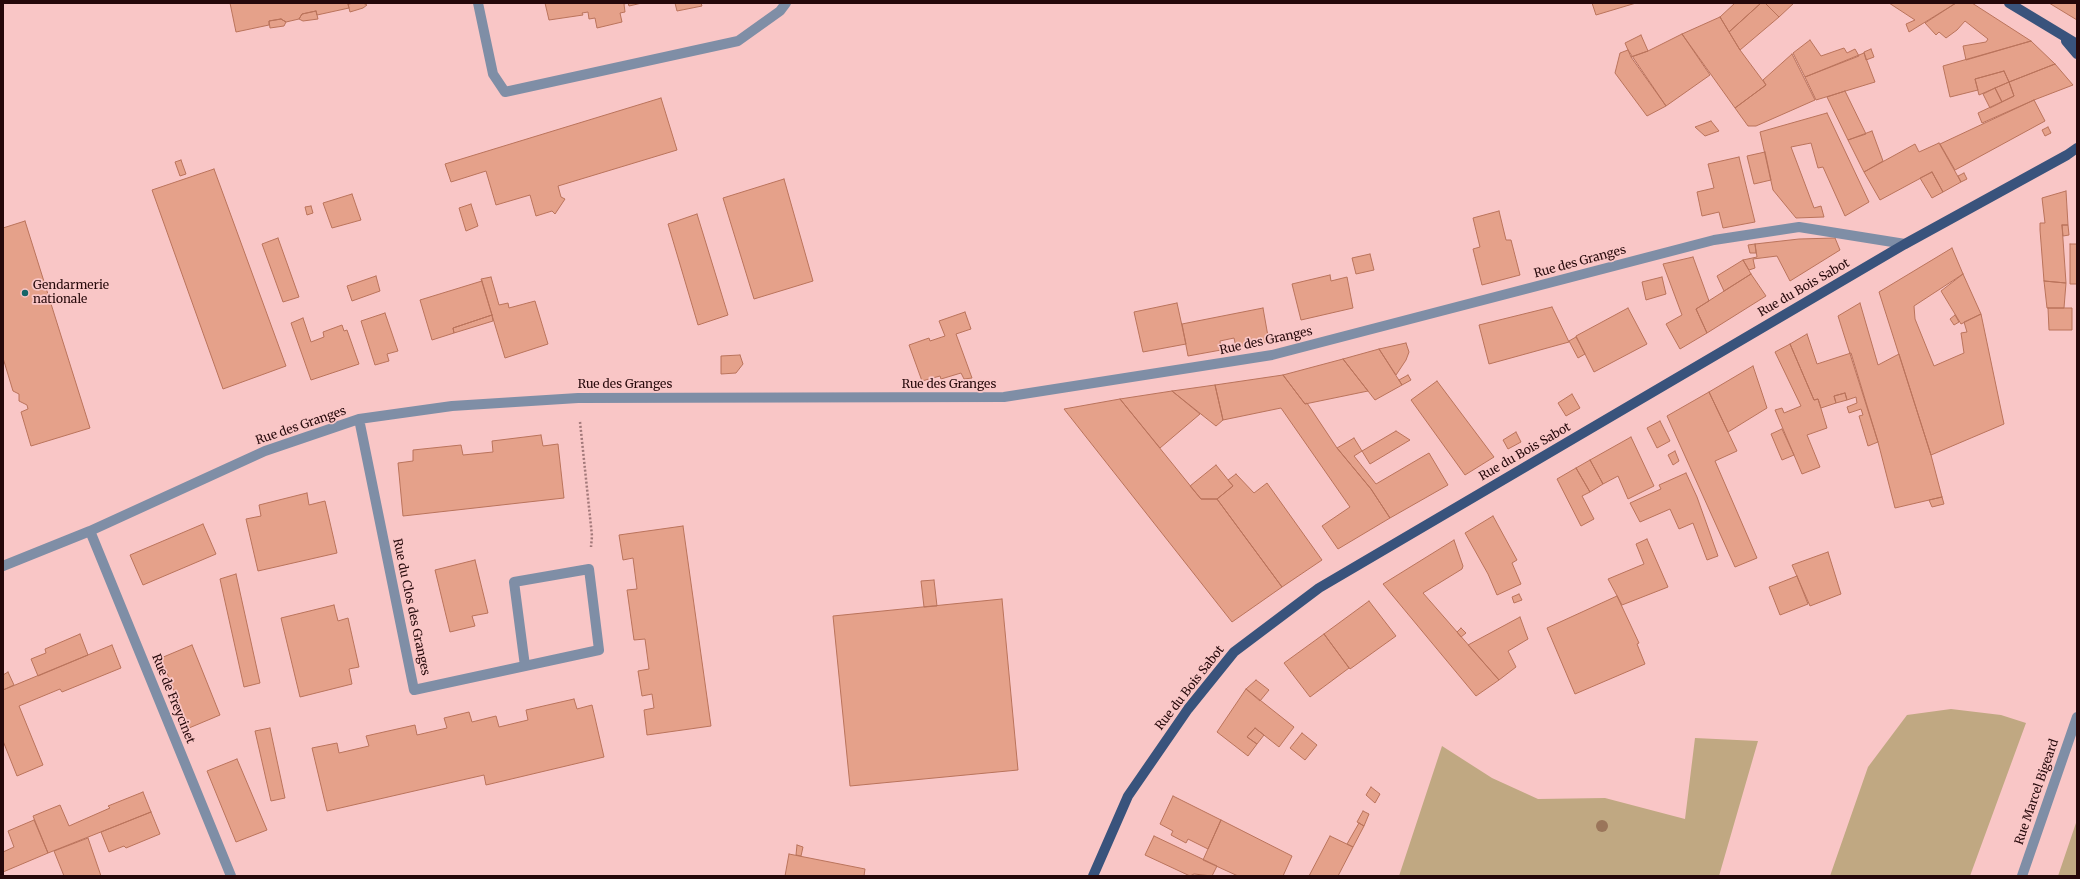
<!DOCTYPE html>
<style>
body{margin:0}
#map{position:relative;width:2080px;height:879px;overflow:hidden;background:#f9c6c6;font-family:Merriweather,serif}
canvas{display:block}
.frame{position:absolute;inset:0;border:4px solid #25080a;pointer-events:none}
</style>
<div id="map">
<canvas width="2080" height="879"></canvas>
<div class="frame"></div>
</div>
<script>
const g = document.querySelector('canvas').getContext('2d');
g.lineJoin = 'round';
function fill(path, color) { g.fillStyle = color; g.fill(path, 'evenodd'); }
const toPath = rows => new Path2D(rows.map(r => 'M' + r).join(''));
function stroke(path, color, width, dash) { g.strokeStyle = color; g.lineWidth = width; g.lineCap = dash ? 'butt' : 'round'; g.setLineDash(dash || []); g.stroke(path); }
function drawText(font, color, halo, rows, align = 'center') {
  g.font = font + ' Merriweather,serif'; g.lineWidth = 3.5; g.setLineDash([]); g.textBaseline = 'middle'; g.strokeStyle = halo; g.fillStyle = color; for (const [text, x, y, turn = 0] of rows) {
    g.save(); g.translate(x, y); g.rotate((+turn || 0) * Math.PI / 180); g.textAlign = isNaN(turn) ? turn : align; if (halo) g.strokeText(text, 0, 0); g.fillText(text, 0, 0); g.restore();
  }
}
fill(toPath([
 [1951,709,2001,715,2026,723,1970,876,1830,876,1868,767,1907,715],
 [1695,738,1758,741,1719,876,1399,876,1442,746,1492,778,1538,799,1605,798,1685,819],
 [2077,820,2077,876,2058,876]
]), '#c0a882');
const building = toPath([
 [230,3,354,3,348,4,349,8,317,15,316,11,302,14,299,19,286,22,281,19,269,21,269,25,236,32,230,3],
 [354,3,363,3,367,5,363,8,350,12,348,4,354,3],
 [545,3,628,3,624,4,625,12,620,13,622,22,597,28,595,18,589,19,588,12,582,13,583,15,549,20,545,3],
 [628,3,642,3,629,6,628,3],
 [675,3,701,3,702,6,677,11,675,3],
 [1592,3,1636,3,1596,15,1592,3],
 [1735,3,1761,3,1729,32,1720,17,1735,3],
 [1761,3,1765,3,1779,17,1740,50,1729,32,1761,3],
 [1765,3,1794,3,1779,17,1765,3],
 [1889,3,1956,3,1909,32,1906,24,1915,20,1889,3],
 [1956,3,1972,3,2031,41,1966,60,1963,46,1986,42,1988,39,1965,21,1957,30,1946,38,1939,32,1936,35,1925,23,1956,3],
 [2049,3,2077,3,2077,20,2049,3],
 [316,11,318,19,303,21,299,19,302,14,316,11],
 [1720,17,1740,50,1766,85,1735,108,1682,34,1720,17],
 [281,19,286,22,284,26,270,28,269,21,281,19],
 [1682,34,1710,75,1666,106,1631,57,1648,51,1682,34],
 [1641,35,1648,51,1631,57,1625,43,1641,35],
 [1810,40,1821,56,1844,48,1847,53,1855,49,1859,56,1805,77,1793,53,1810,40],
 [2031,41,2055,64,2009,82,2004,71,1975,79,1978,90,1950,97,1943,66,2031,41],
 [1871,49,1874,57,1866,60,1864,52,1871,49],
 [1628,50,1666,106,1647,116,1615,73,1620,53,1628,50],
 [1864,53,1875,82,1816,100,1805,77,1864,53],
 [1792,54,1815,100,1756,126,1748,126,1735,108,1766,85,1763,80,1792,54],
 [2055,64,2073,85,2034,100,1982,123,1978,113,2014,96,2009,82,2055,64],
 [2004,71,2009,82,1979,95,1975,79,2004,71],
 [2009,82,2014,96,2002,102,1995,88,2009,82],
 [1995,88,2002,102,1990,108,1983,94,1995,88],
 [1845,91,1866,134,1848,140,1827,97,1845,91],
 [661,98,677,150,558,186,561,197,565,199,555,214,552,211,536,216,530,195,496,205,486,171,451,182,445,164,661,98],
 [2034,100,2045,121,1955,170,1940,144,2034,100],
 [1827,113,1869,202,1845,216,1823,167,1818,168,1811,143,1791,147,1814,208,1821,206,1824,217,1796,218,1773,190,1760,132,1827,113],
 [1711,121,1719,131,1705,136,1695,127,1711,121],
 [2048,127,2051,133,2045,136,2042,130,2048,127],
 [1872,131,1883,161,1864,172,1848,140,1872,131],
 [1939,143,1961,182,1943,192,1932,172,1880,200,1864,172,1915,144,1919,152,1939,143],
 [1765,152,1771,180,1754,184,1747,156,1765,152],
 [1739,157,1755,222,1723,228,1719,212,1702,216,1697,192,1714,188,1708,164,1739,157],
 [181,160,186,174,180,176,175,162,181,160],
 [214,169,286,366,223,389,152,190,214,169],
 [1932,172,1943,192,1932,198,1920,178,1932,172],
 [1964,173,1967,179,1961,182,1958,176,1964,173],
 [784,179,813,281,754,299,723,198,784,179],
 [2066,191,2068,225,2062,225,2066,283,2044,281,2040,230,2040,223,2045,223,2042,198,2066,191],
 [352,194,361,220,332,228,323,203,352,194],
 [471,204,478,226,466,231,459,208,471,204],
 [311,206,313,213,307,215,305,207,311,206],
 [1499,211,1506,240,1511,240,1520,275,1482,285,1473,249,1480,247,1473,218,1499,211],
 [697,214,728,315,698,325,668,224,697,214],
 [25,221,90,428,31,446,21,412,28,409,27,405,19,401,19,394,13,391,3,358,3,228,25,221],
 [2062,225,2068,225,2069,235,2063,236,2062,225],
 [278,238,299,297,283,302,262,244,278,238],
 [1835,238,1840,250,1790,281,1777,256,1753,259,1755,268,1749,270,1743,260,1757,257,1755,244,1799,239,1835,238],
 [1755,244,1756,253,1750,253,1748,245,1755,244],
 [2070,244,2077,244,2077,284,2070,284,2070,244],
 [1952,248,1963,274,1914,306,1915,319,1934,366,1964,353,1961,333,1967,332,1964,322,1981,314,2004,424,1931,455,1879,292,1952,248],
 [1370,254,1374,270,1356,274,1352,258,1370,254],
 [1693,257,1709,301,1696,309,1707,333,1680,349,1666,324,1682,315,1663,264,1693,257],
 [1743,260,1751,274,1724,291,1717,276,1743,260],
 [1751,274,1766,296,1707,333,1696,309,1751,274],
 [1963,274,1981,314,1961,324,1941,291,1963,274],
 [1330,275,1331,281,1347,277,1353,308,1301,320,1292,284,1330,275],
 [376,276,380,291,352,301,347,286,376,276],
 [491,277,499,305,508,303,509,308,535,301,548,344,505,358,481,279,491,277],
 [1662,277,1666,294,1646,300,1642,282,1662,277],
 [482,281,492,315,453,328,454,333,432,340,420,300,482,281],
 [2044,281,2066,283,2064,308,2047,308,2044,281],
 [1177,303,1186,344,1143,352,1134,312,1177,303],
 [1860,303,1878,365,1899,354,1931,455,1942,497,1895,508,1878,442,1838,316,1860,303],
 [1552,307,1569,342,1489,364,1479,325,1552,307],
 [1263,308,1269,342,1236,347,1234,338,1220,341,1221,350,1188,356,1182,324,1263,308],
 [1628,308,1647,344,1594,372,1576,336,1628,308],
 [2048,308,2072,308,2072,330,2049,330,2048,308],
 [965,312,971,329,956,334,972,378,964,379,961,373,941,379,940,376,922,381,909,345,929,338,930,341,945,336,939,321,965,312],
 [385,313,398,351,387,354,389,361,375,365,361,321,385,313],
 [492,315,493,321,454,333,453,328,492,315],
 [1955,315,1959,322,1954,325,1950,319,1955,315],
 [303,318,311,342,324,337,323,332,342,325,344,331,347,330,359,364,311,380,291,323,303,318],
 [1807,334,1817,364,1851,353,1878,442,1868,446,1859,416,1863,415,1861,409,1849,413,1847,407,1857,403,1856,397,1847,400,1845,393,1834,396,1836,403,1821,408,1818,399,1814,400,1790,344,1807,334],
 [1576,337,1585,354,1578,358,1569,341,1576,337],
 [1406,343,1409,352,1406,360,1396,375,1379,349,1406,343],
 [1790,344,1814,400,1818,399,1827,428,1807,435,1820,467,1802,474,1775,410,1782,408,1784,413,1801,406,1775,352,1790,344],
 [1379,349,1402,385,1375,400,1343,359,1379,349],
 [740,355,743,364,736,373,721,374,721,356,740,355],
 [1343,359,1368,391,1305,404,1283,375,1343,359],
 [1753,366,1767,408,1728,432,1709,392,1753,366],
 [1283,375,1305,404,1307,403,1337,448,1371,489,1390,518,1338,549,1322,526,1350,507,1281,408,1223,420,1215,385,1283,375],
 [1408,375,1411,380,1402,385,1399,380,1408,375],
 [1437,381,1494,457,1465,475,1411,400,1437,381],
 [1215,385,1223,420,1216,426,1172,391,1215,385],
 [1172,391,1200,414,1160,448,1120,399,1172,391],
 [1709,392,1737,451,1715,461,1757,558,1735,567,1667,416,1709,392],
 [1845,393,1847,400,1836,403,1834,396,1845,393],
 [1572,394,1580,408,1566,416,1558,403,1572,394],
 [1120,399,1201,499,1217,499,1282,587,1232,622,1064,409,1120,399],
 [1660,421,1670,441,1657,448,1647,428,1660,421],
 [1782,429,1794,455,1782,460,1771,434,1782,429],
 [1396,431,1410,440,1370,464,1362,451,1396,431],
 [1516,432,1521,442,1508,449,1503,440,1516,432],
 [541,435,543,446,558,444,564,498,403,516,398,463,413,461,413,450,461,445,463,455,493,452,492,441,541,435],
 [1631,437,1654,486,1628,499,1618,476,1603,484,1590,460,1631,437],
 [1354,438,1362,451,1354,456,1376,484,1429,453,1448,485,1390,518,1371,489,1337,448,1354,438],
 [1675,451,1679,461,1673,465,1668,455,1675,451],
 [1590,460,1603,484,1590,492,1576,468,1590,460],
 [1216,465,1233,486,1217,499,1201,499,1190,486,1216,465],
 [1576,468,1590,492,1582,496,1594,519,1581,526,1557,479,1576,468],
 [1686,473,1697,497,1718,556,1707,560,1693,523,1679,529,1670,509,1640,522,1630,503,1661,489,1659,485,1686,473],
 [1236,474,1254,493,1267,483,1322,560,1282,587,1217,499,1233,486,1228,480,1236,474],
 [307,493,309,505,325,501,337,553,258,571,246,519,261,516,259,505,307,493],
 [1942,497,1944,504,1932,507,1929,500,1942,497],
 [1493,516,1517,560,1512,563,1521,584,1497,595,1488,574,1465,533,1493,516],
 [203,524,216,554,143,585,130,555,203,524],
 [683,526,711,726,647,735,644,710,654,708,652,694,642,696,638,671,649,669,645,639,634,640,627,590,637,589,633,558,623,560,619,535,683,526],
 [1647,539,1668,587,1622,605,1608,579,1644,564,1636,544,1647,539],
 [1454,540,1463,566,1462,569,1423,593,1499,680,1476,696,1383,584,1454,540],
 [1828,552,1841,594,1810,606,1792,565,1828,552],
 [475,560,488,613,472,616,475,626,450,632,435,570,475,560],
 [236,574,260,683,244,687,220,579,236,574],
 [1797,576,1808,604,1780,615,1769,587,1797,576],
 [934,580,937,606,924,607,921,581,934,580],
 [1519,594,1522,600,1514,603,1512,597,1519,594],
 [1617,596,1639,643,1637,644,1645,664,1575,694,1547,628,1617,596],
 [1002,599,1018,770,850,786,833,616,1002,599],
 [1369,601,1396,636,1350,669,1324,634,1369,601],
 [334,605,338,621,348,618,359,667,349,669,352,684,300,697,281,618,334,605],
 [1520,617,1528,639,1508,651,1516,667,1499,680,1468,645,1520,617],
 [1461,628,1466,633,1461,637,1457,632,1461,628],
 [80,634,88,655,38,676,31,659,46,653,45,649,80,634],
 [1324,634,1349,668,1310,697,1284,663,1324,634],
 [112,645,121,668,62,692,60,689,19,706,43,765,17,776,3,741,3,690,112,645],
 [192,645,220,715,189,728,161,658,192,645],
 [8,672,14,685,3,690,3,675,8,672],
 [1256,680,1269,690,1260,701,1246,689,1256,680],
 [1246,689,1294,727,1279,747,1255,728,1247,737,1257,744,1248,756,1217,732,1246,689],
 [574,699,577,709,592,705,604,757,486,785,484,775,327,811,312,748,337,743,339,753,369,746,366,736,415,725,417,735,447,728,444,718,469,712,472,722,496,716,499,727,528,720,526,710,574,699],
 [270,728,285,798,271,801,255,731,270,728],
 [1255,728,1264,735,1257,744,1247,737,1255,728],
 [1302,733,1317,745,1305,760,1290,748,1302,733],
 [237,759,267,830,236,842,207,771,237,759],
 [1371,787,1380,794,1375,803,1366,795,1371,787],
 [143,792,151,812,48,853,33,816,60,805,69,826,110,808,108,806,143,792],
 [1173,796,1221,820,1208,849,1188,839,1186,843,1171,835,1173,831,1160,824,1173,796],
 [1363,811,1369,814,1364,826,1357,822,1363,811],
 [151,812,160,834,126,848,124,846,109,852,101,832,151,812],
 [34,820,48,853,3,872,3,852,14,847,8,831,34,820],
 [1221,820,1292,856,1283,876,1238,876,1203,860,1221,820],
 [1359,823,1364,826,1353,847,1347,844,1359,823],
 [1154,836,1217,866,1212,876,1194,874,1190,876,1145,855,1154,836],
 [1330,836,1353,847,1338,876,1309,876,1330,836],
 [88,838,101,876,64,876,54,851,88,838],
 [797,845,803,847,801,856,796,855,797,845],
 [789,854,865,869,864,876,785,876,789,854]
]);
fill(building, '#e5a18a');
stroke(building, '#ba735b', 1);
stroke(toPath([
 [580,422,592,536,591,547]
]), '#a27879', 2.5, [2, 2]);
stroke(toPath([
 [478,3,493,74,505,92,738,41,780,11,786,3],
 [359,419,414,690,599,650,589,569,514,582,525,666],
 [90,531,231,876],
 [3,566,90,531,265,451,359,419,452,406,578,398,1004,397,1272,355,1714,240,1799,227,1905,244],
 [2022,876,2077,717]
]), '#7f8ea6', 10);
stroke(toPath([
 [2009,3,2077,44],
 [2066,41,2077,54],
 [1093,876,1128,796,1188,709,1234,652,1319,588,1905,244,2067,155,2077,148]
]), '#39537c', 10);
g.fillStyle = '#9a755a';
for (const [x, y] of [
 [1602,826]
]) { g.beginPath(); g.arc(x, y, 6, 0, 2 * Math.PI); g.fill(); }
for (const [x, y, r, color] of [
 [25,293,4,"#166568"]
]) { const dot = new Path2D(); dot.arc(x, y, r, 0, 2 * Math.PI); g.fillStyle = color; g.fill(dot); stroke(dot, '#f9c6c6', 1.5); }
drawText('12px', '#25080a', '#f9c6c6', [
 ["Rue des Granges",1580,262,-15],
 ["Rue du Bois Sabot",1804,288,-30],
 ["Rue des Granges",1266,341,-12],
 ["Rue des Granges",625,385],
 ["Rue des Granges",949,385],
 ["Rue des Granges",301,426,-19],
 ["Rue du Bois Sabot",1525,452,-30],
 ["Rue du Clos des Granges",411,607,78],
 ["Rue du Bois Sabot",1190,688,-52],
 ["Rue de Freycinet",173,699,68],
 ["Rue Marcel Bigeard",2037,792,-71]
]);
drawText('12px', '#25080a', '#f9c6c6', [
 ["Gendarmerie",33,286],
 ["nationale",33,300]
], 'left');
</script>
